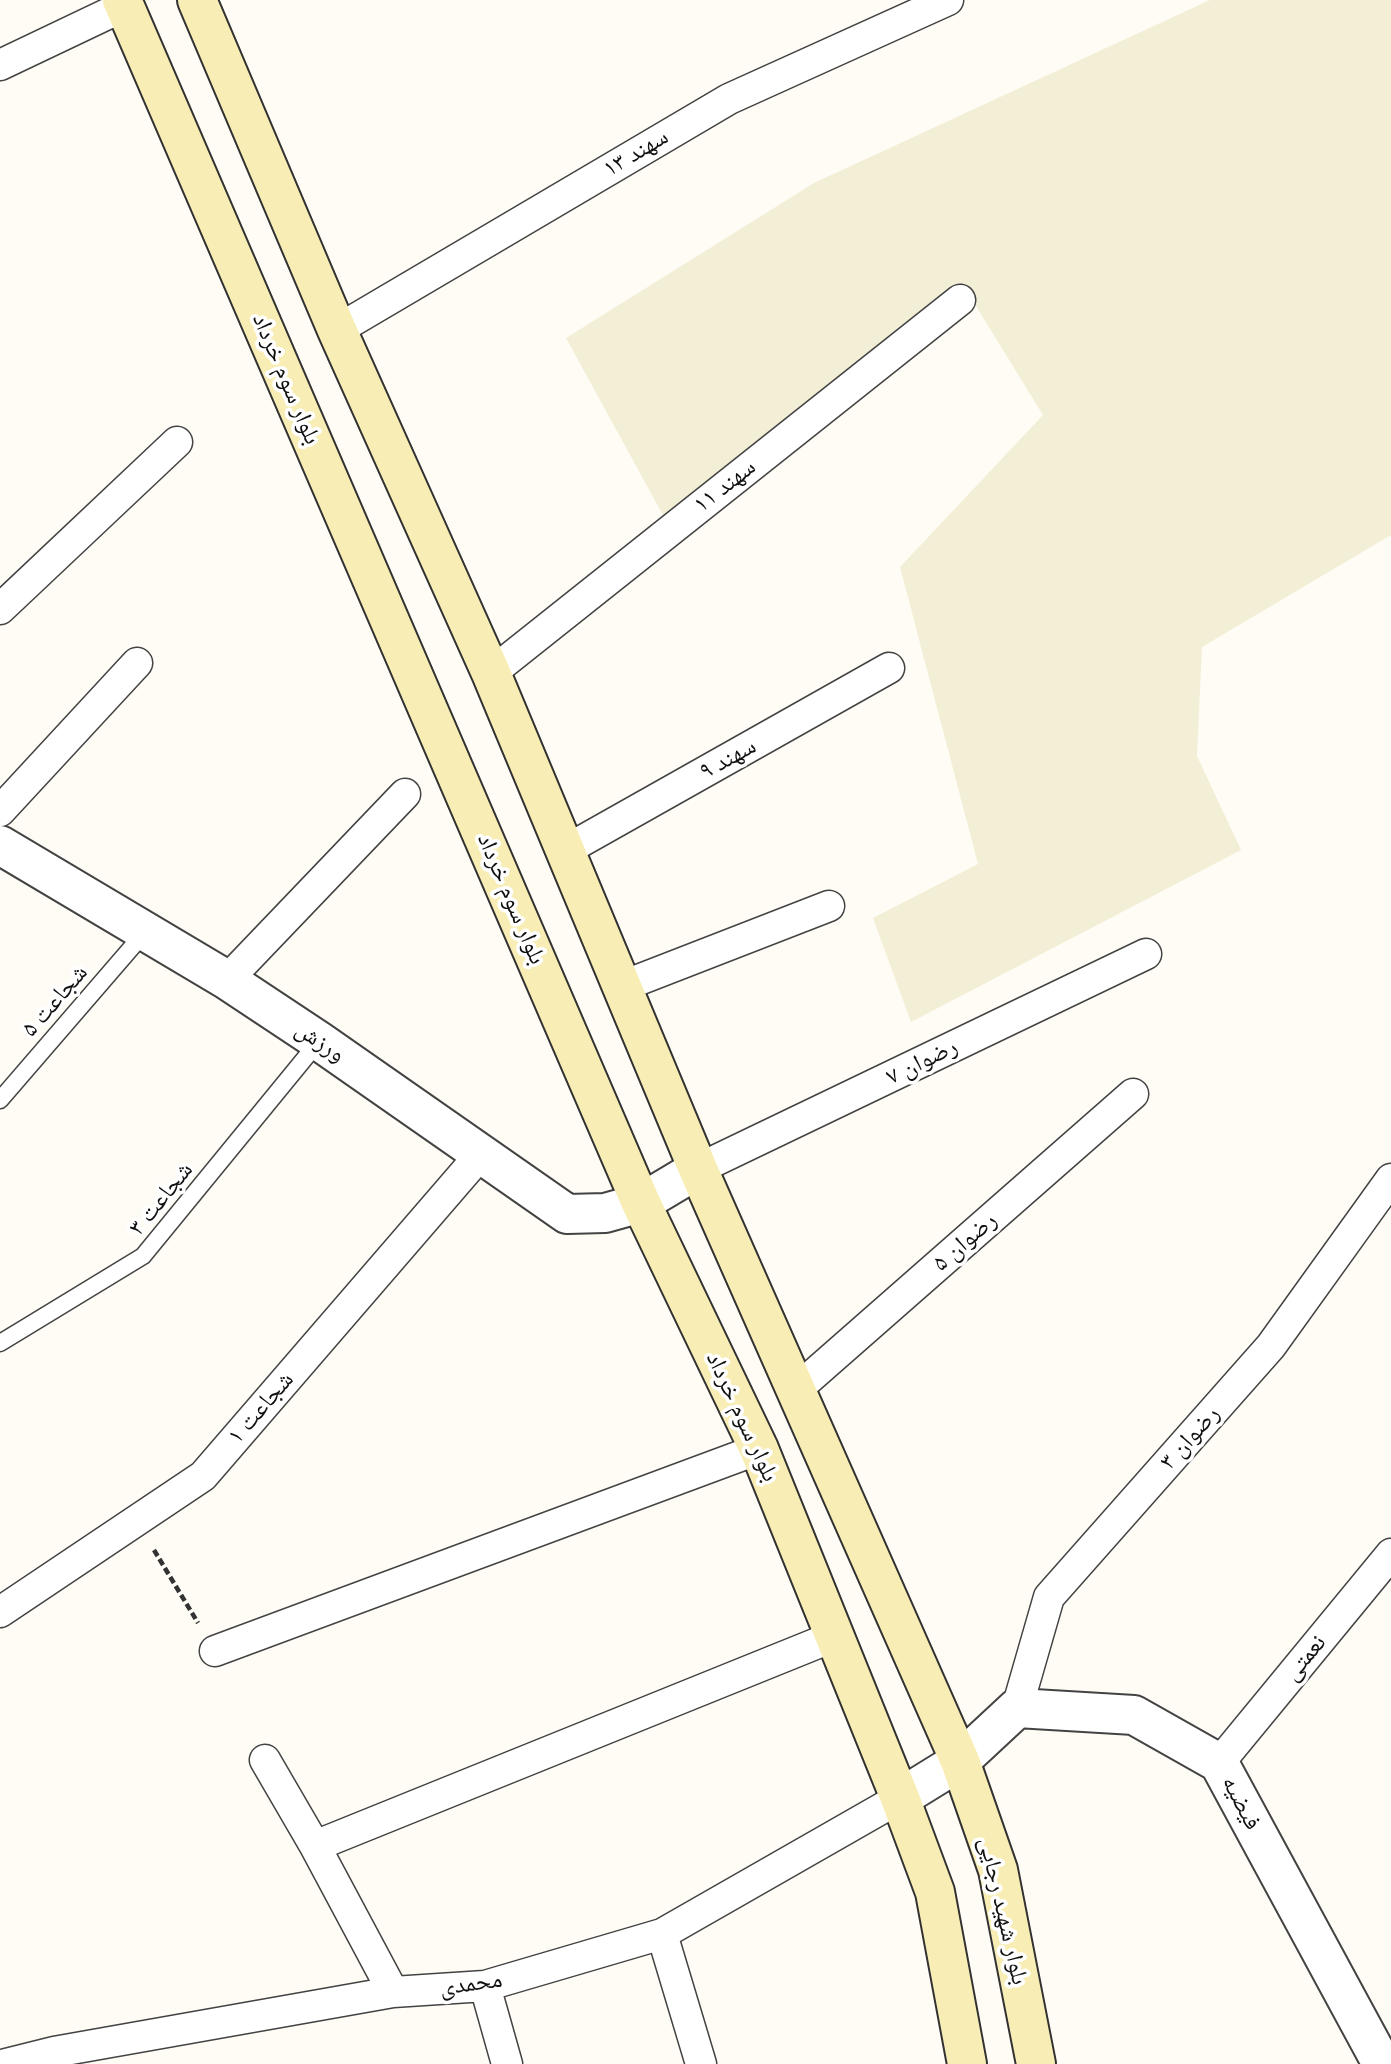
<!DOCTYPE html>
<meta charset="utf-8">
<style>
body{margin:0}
canvas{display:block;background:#fefcf4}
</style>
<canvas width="1391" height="2064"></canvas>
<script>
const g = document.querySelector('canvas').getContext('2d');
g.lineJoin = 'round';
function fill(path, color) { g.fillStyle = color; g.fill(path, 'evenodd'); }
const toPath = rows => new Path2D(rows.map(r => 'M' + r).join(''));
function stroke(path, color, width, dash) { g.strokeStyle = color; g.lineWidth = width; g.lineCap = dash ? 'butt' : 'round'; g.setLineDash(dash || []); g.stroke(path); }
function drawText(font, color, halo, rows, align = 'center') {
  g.font = font + ' "PT Serif","Noto Naskh Arabic",serif'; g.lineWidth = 7; g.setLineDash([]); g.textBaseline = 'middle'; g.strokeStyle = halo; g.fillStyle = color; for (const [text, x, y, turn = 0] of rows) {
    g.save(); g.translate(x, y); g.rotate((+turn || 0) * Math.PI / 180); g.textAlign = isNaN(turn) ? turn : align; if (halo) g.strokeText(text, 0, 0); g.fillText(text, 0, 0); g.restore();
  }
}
fill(toPath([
 [1210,0,1391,0,1391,535,1202,647,1197,756,1241,850,911,1022,873,918,978,864,900,567,1043,415,971,298,675,537,566,338,814,183]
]), '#f3efd6');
const service = toPath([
 [0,1100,145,932],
 [0,1343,143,1256,319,1041]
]);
const minor = toPath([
 [0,65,124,6],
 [337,330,729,99,948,0],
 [0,609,177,442],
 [491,673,960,300],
 [0,811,137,663],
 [566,850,889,668],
 [227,980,405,794],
 [623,986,829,906],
 [698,1169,1146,954],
 [797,1389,1133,1094],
 [0,1612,203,1476,480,1155],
 [215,1651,759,1449],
 [1017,1708,1049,1597,1271,1346,1391,1179],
 [265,1760,315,1846,393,1992],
 [1219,1763,1391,1554],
 [315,1846,835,1636],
 [662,1934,701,2064],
 [485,1986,507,2064],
 [6,2064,54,2052,393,1992,485,1986,662,1934,900,1798]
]);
const tertiary = toPath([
 [0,845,227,980,319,1041,567,1214,605,1213,641,1203,698,1169],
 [900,1798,960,1761,1017,1708,1134,1715,1219,1763,1382,2064]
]);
const secondary = toPath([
 [122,0,641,1203,759,1449,900,1798,935,1892,967,2064],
 [197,0,337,330,491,673,698,1169,960,1761,998,1870,1036,2064]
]);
stroke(service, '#434343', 19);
stroke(minor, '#434343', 33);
stroke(tertiary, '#434343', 42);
stroke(secondary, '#323232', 42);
stroke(toPath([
 [154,1550,198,1623]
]), '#323232', 4.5, [7, 3.5]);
stroke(service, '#fff', 16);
stroke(minor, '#fff', 30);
stroke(tertiary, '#fff', 38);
stroke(secondary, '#f8eeb5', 38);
drawText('24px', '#101010', '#fff', [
 ["سهند ۱۳",636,153,-31],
 ["بلوار سوم خرداد",286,379,67],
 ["سهند ۱۱",725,486,-38],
 ["سهند ۹",728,759,-29],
 ["بلوار سوم خرداد",511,899,67],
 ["شجاعت ۵",55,1001,-49],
 ["ورزش",320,1042,34],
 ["رضوان ۷",922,1062,-26],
 ["شجاعت ۳",161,1199,-51],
 ["رضوان ۵",965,1242,-41],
 ["شجاعت ۱",261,1408,-49],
 ["بلوار سوم خرداد",742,1417,65],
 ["رضوان ۳",1190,1438,-48],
 ["نعمتی",1305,1658,-50],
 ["فیضیه",1241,1803,62],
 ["بلوار شهید رجایی",1003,1911,77],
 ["محمدی",471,1984,-8]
]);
</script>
